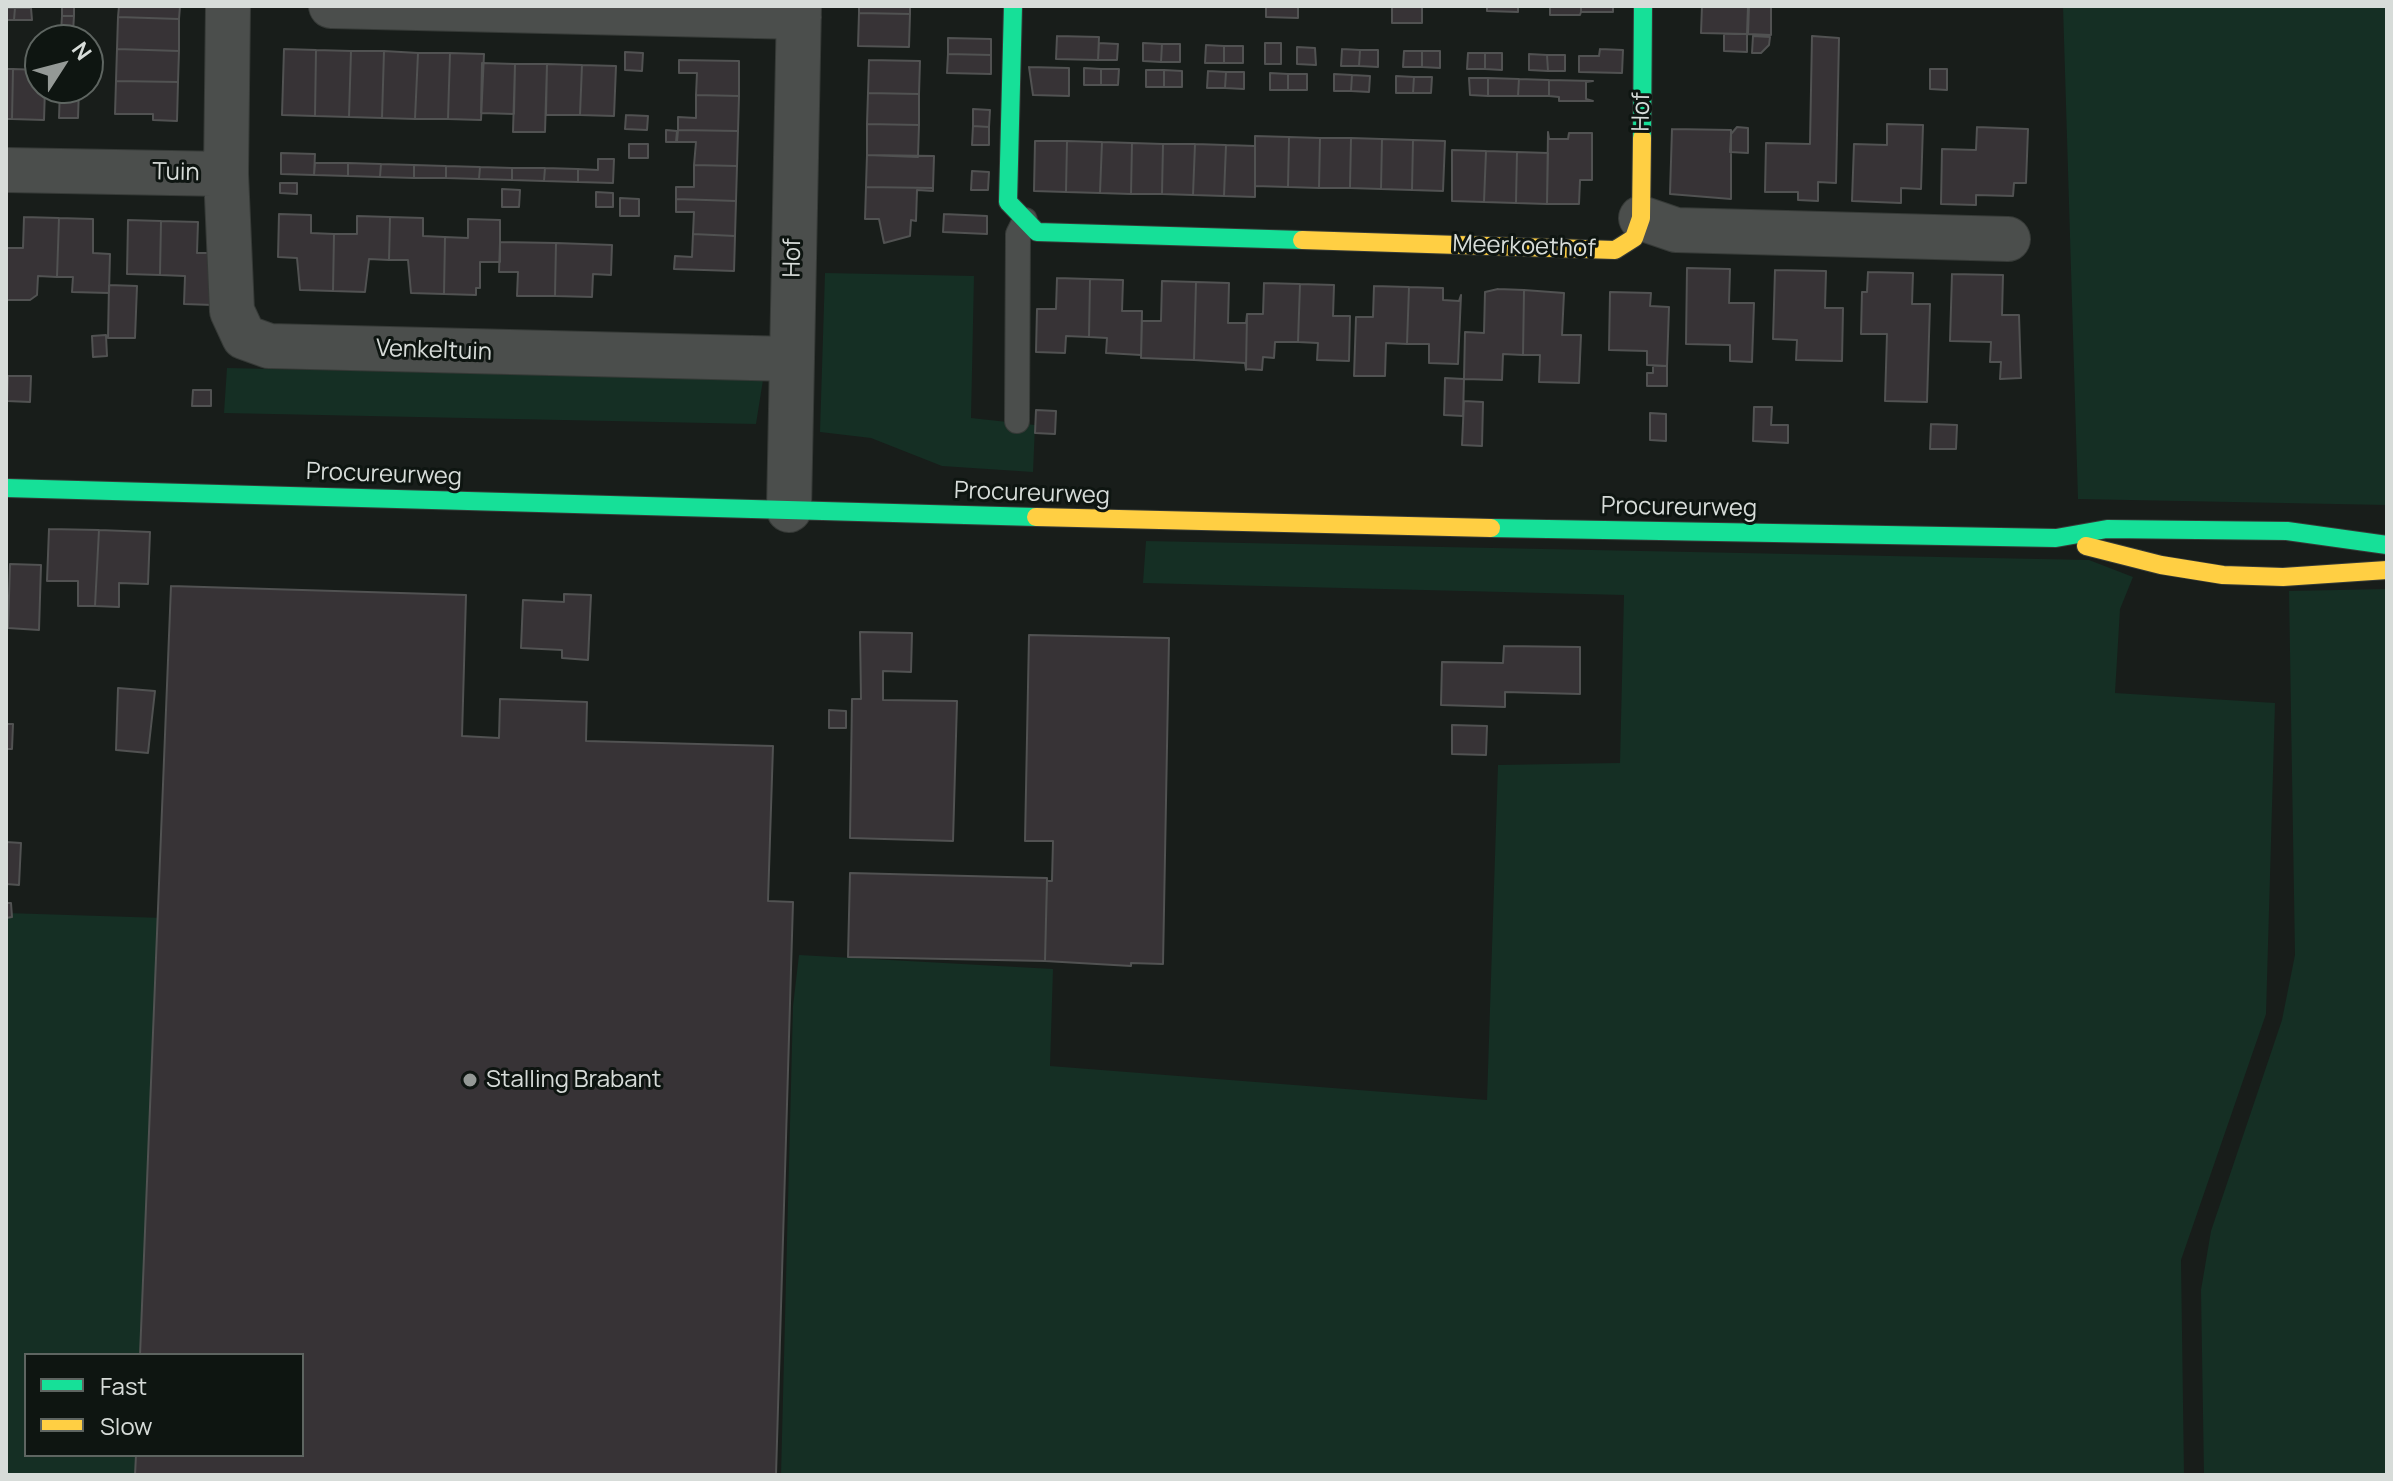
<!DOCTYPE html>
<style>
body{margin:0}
#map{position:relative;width:2393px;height:1481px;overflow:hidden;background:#181d1a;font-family:Manrope,sans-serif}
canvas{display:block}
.frame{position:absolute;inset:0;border:8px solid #d7dcd9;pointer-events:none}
.legend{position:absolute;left:24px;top:1353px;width:280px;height:104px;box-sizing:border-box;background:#0e1511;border:2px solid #5e6561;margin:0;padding:10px 14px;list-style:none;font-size:24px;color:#d7dcd9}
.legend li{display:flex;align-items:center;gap:16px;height:40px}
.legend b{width:40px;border:2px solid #5e6561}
.north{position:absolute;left:24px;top:24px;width:80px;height:80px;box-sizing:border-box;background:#0e1511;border:2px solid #5e6561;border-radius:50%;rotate:54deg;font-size:22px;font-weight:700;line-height:32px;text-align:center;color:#d7dcd9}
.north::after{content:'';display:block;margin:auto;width:28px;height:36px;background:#949996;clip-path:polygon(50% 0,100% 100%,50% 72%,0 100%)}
</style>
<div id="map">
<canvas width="2393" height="1481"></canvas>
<div class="frame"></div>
<ul class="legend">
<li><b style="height:10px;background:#16e098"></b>Fast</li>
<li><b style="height:10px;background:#ffcf43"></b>Slow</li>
</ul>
<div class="north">N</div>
</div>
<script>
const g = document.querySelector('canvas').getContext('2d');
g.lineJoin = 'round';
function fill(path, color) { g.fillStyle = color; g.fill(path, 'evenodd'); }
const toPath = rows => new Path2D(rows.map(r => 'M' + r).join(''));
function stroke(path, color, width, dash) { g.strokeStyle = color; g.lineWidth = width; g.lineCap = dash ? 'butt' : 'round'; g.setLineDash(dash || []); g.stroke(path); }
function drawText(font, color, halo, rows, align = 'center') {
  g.font = font + ' Manrope,sans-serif'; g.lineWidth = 6; g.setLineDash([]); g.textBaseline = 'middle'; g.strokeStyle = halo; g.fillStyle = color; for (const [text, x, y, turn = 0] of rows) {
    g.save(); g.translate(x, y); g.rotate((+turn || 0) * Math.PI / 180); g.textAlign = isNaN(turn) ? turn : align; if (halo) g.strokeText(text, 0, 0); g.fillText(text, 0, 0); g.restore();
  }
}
fill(toPath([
 [2063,6,2387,6,2387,505,2078,499],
 [825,273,974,276,971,418,1035,425,1033,472,942,466,871,438,820,432],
 [227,368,763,380,756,424,224,413],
 [1146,541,2089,560,2133,577,2120,609,2115,693,2275,703,2266,1014,2181,1260,2184,1475,781,1475,793,1006,799,955,1053,969,1050,1066,1487,1100,1498,765,1620,763,1624,595,1143,583],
 [2387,589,2387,1475,2204,1475,2201,1290,2211,1231,2282,1020,2295,955,2289,591],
 [6,913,164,918,145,1355,26,1355,26,1455,140,1455,139,1475,6,1475]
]), '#152f24');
const building = toPath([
 [62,6,74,6,74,16,62,16,62,6],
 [119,6,180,6,179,19,118,17,119,6],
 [859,6,910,6,910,14,859,13,859,6],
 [1266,6,1298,6,1298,18,1266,17,1266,6],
 [1392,6,1422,6,1422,23,1392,23,1392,6],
 [1487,6,1518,6,1518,12,1487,11,1487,6],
 [1550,6,1581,6,1581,12,1580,15,1550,15,1550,6],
 [1581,6,1613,6,1613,12,1581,12,1581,6],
 [1702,6,1748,6,1747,34,1701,33,1702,6],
 [1749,6,1771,6,1771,35,1748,34,1749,6],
 [6,8,15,8,14,20,6,20,6,8],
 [15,8,31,8,32,20,14,20,15,8],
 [859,13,910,14,909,47,858,46,859,13],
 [62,16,74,16,73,32,61,32,62,16],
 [118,17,179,19,179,51,117,49,118,17],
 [1724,34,1747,34,1747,52,1724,51,1724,34],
 [1057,36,1099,37,1098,60,1056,59,1057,36],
 [1753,36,1770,37,1769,45,1761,53,1752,53,1753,36],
 [1812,36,1839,38,1836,183,1818,182,1818,201,1798,200,1798,192,1765,192,1766,143,1810,144,1812,36],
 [948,38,991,39,991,55,948,54,948,38],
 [1099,43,1118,44,1117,60,1098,60,1099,43],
 [1143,43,1162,44,1161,62,1143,61,1143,43],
 [1265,43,1281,43,1281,64,1265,64,1265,43],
 [1162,44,1180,44,1180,62,1161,62,1162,44],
 [1206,45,1224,46,1224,63,1205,63,1206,45],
 [1224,46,1243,46,1243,63,1224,63,1224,46],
 [1297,47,1315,48,1316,65,1297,64,1297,47],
 [117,49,179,51,178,82,116,81,117,49],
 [284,49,316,50,315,116,282,115,284,49],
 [1342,49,1360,50,1359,66,1341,66,1342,49],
 [1600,49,1623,50,1622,73,1579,72,1579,56,1599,56,1600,49],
 [316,50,351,51,349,117,315,116,316,50],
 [1360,50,1378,50,1378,67,1359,66,1360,50],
 [351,51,384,51,382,118,349,117,351,51],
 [384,51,418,53,415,119,382,118,384,51],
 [1404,51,1422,51,1422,67,1403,67,1404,51],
 [1422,51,1440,51,1440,68,1422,67,1422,51],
 [625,52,643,53,642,71,625,70,625,52],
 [418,53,450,53,448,119,415,119,418,53],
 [450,53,484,54,481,120,448,119,450,53],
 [1468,53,1485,53,1485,69,1467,69,1468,53],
 [1485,53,1502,53,1502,70,1485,69,1485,53],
 [948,54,991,55,991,74,947,73,948,54],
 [1529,54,1547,55,1548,71,1529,70,1529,54],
 [1547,55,1565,55,1565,71,1548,71,1547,55],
 [679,60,739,61,739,96,696,95,697,73,679,73,679,60],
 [869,60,920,61,919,94,868,93,869,60],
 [482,63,515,64,514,114,481,113,482,63],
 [515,64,547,64,545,132,513,132,515,64],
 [547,64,582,65,580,115,546,115,547,64],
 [582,65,616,66,614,116,580,115,582,65],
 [1029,67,1069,68,1069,96,1033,95,1029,67],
 [1084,68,1101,69,1101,85,1084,85,1084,68],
 [6,69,13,69,12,119,6,119,6,69],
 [13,69,40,70,40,88,45,88,44,120,12,119,13,69],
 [1101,69,1119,69,1118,85,1101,85,1101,69],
 [1930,69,1947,69,1947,90,1930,89,1930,69],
 [1146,70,1164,70,1164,87,1146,87,1146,70],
 [1164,70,1182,71,1182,87,1164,87,1164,70],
 [1208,71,1226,72,1225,88,1207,88,1208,71],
 [1226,72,1244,72,1244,89,1225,88,1226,72],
 [1270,73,1288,74,1288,90,1270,90,1270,73],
 [1288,74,1307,74,1307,90,1288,90,1288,74],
 [1334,74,1352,75,1351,91,1334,91,1334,74],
 [1352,75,1370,76,1369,92,1351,91,1352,75],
 [1396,76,1414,77,1413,93,1396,93,1396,76],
 [1414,77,1432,77,1431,93,1413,93,1414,77],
 [1469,78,1488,78,1488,96,1470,95,1469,78],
 [1488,78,1519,79,1518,96,1488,96,1488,78],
 [1519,79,1549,80,1549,96,1518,96,1519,79],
 [1549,80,1593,81,1586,82,1586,99,1593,101,1559,101,1559,97,1549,96,1549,80],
 [116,81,178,82,177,121,153,120,153,114,115,114,116,81],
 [60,88,79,88,78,118,59,118,60,88],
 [868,93,919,94,919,125,867,124,868,93],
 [696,95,739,96,738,131,678,130,678,117,696,118,696,95],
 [973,109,990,110,989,127,973,126,973,109],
 [626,115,648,116,647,130,625,129,626,115],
 [867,124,919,125,918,157,867,155,867,124],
 [1887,124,1923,125,1921,189,1901,188,1901,203,1852,201,1854,144,1887,145,1887,124],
 [973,126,989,127,989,145,972,145,973,126],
 [1737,127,1748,128,1748,153,1730,152,1731,134,1737,127],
 [1977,127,2028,129,2026,183,2014,183,2013,196,1976,195,1976,205,1941,204,1942,149,1976,150,1977,127],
 [1672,129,1731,130,1731,199,1670,194,1672,129],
 [666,130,677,131,676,142,666,142,666,130],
 [678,130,738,131,737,166,694,165,696,142,677,142,678,130],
 [1548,132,1549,139,1568,139,1569,133,1592,133,1592,180,1580,180,1579,204,1547,204,1548,132],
 [1255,136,1289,137,1288,187,1255,186,1255,136],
 [1289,137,1320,138,1319,188,1288,187,1289,137],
 [1320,138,1351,138,1350,188,1319,188,1320,138],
 [1351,138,1382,139,1381,189,1350,188,1351,138],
 [1382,139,1413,140,1412,190,1381,189,1382,139],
 [1413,140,1445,141,1443,191,1412,190,1413,140],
 [1035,141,1067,141,1066,192,1034,191,1035,141],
 [1067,141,1102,142,1100,193,1066,192,1067,141],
 [1102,142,1132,143,1131,194,1100,193,1102,142],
 [1132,143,1163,144,1162,194,1131,194,1132,143],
 [629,144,648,144,648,158,629,158,629,144],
 [1163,144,1195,144,1193,195,1162,194,1163,144],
 [1195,144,1226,145,1224,196,1193,195,1195,144],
 [1226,145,1255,146,1255,197,1224,196,1226,145],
 [1452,150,1486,151,1484,202,1452,201,1452,150],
 [1486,151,1517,152,1516,203,1484,202,1486,151],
 [1517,152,1548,153,1547,204,1516,203,1517,152],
 [281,153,315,154,314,175,281,174,281,153],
 [867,155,934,156,933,188,866,187,867,155],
 [598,159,614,159,613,183,578,182,578,169,598,170,598,159],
 [315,163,348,163,348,176,314,175,315,163],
 [348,163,381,164,380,177,348,176,348,163],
 [381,164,414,165,414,178,380,177,381,164],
 [414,165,446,166,446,178,414,178,414,165],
 [694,165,737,166,736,201,676,199,676,187,694,187,694,165],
 [446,166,480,167,479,179,446,178,446,166],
 [480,167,512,168,512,180,479,179,480,167],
 [512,168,545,168,544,181,512,180,512,168],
 [545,168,578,169,578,182,544,181,545,168],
 [972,171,989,172,988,190,971,190,972,171],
 [280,183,297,183,297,194,280,193,280,183],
 [866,187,933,188,933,191,917,190,916,221,911,220,910,236,884,243,879,219,865,219,866,187],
 [502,189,520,190,519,207,502,207,502,189],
 [596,192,613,193,613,207,596,207,596,192],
 [620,198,639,199,639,216,620,216,620,198],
 [676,199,736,201,735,236,693,234,694,212,676,212,676,199],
 [279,214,311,215,311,233,334,234,333,291,300,290,297,258,278,257,279,214],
 [944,214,987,216,987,234,943,232,944,214],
 [357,216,390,217,389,260,369,259,365,292,333,291,334,234,357,234,357,216],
 [24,217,59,218,57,277,38,276,37,295,30,300,6,300,6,248,23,248,24,217],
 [390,217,423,218,423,236,445,237,444,294,411,293,408,260,389,260,390,217],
 [59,218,93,219,93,253,110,254,109,293,72,292,73,277,57,277,59,218],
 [468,219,500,220,500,262,480,262,480,288,476,288,476,295,444,294,445,237,468,238,468,219],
 [128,220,161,221,160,275,127,274,128,220],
 [161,221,198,222,197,253,213,253,213,305,184,304,185,276,160,275,161,221],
 [693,234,735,236,734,271,674,269,675,256,692,257,693,234],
 [500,242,556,243,555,296,517,296,518,272,499,272,500,242],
 [556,243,612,245,611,275,593,274,592,297,555,296,556,243],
 [1687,268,1730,269,1729,303,1754,303,1752,362,1730,361,1730,345,1686,344,1687,268],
 [1775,270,1826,271,1825,308,1843,308,1842,361,1796,360,1797,340,1773,339,1775,270],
 [1868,272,1913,273,1912,304,1930,304,1927,402,1885,401,1887,334,1861,334,1862,292,1867,292,1868,272],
 [1952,274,2003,275,2002,315,2019,315,2021,378,2000,379,2001,362,1990,362,1991,342,1950,341,1952,274],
 [1057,278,1090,279,1089,337,1066,336,1065,353,1036,352,1037,309,1056,309,1057,278],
 [1090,279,1123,280,1122,311,1142,311,1141,355,1106,353,1107,338,1089,337,1090,279],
 [1162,281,1196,282,1194,360,1141,358,1142,321,1161,321,1162,281],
 [1196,282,1229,283,1228,323,1246,323,1247,314,1246,370,1245,363,1194,360,1196,282],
 [1264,283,1300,284,1298,342,1275,342,1274,358,1263,357,1262,370,1246,369,1247,314,1263,314,1264,283],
 [1300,284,1334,285,1333,316,1350,316,1349,361,1317,360,1318,343,1298,342,1300,284],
 [109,285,137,286,135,338,108,338,109,285],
 [1374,286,1409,287,1407,344,1386,343,1385,376,1354,376,1356,317,1373,317,1374,286],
 [1409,287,1443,288,1443,300,1459,301,1461,295,1458,364,1429,363,1429,344,1407,344,1409,287],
 [1498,289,1524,290,1523,355,1503,354,1502,380,1464,379,1465,332,1484,333,1485,292,1498,289],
 [1524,290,1564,293,1562,335,1581,335,1579,383,1539,382,1540,355,1523,355,1524,290],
 [1610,292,1651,293,1650,306,1669,307,1667,366,1647,365,1647,351,1609,350,1610,292],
 [106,335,107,356,93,357,92,336,106,335],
 [1653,366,1667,366,1667,386,1647,386,1647,373,1653,373,1653,366],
 [8,376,31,376,30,402,7,401,8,376],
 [1445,378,1464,379,1463,416,1444,415,1445,378],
 [193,390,211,390,211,406,192,406,193,390],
 [1464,401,1483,402,1482,446,1462,445,1464,401],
 [1754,407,1772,407,1771,425,1788,425,1788,443,1753,441,1754,407],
 [1036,410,1056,411,1055,434,1035,433,1036,410],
 [1650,413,1666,414,1666,441,1650,440,1650,413],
 [1931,424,1957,425,1956,449,1930,449,1931,424],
 [49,529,99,530,95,606,78,606,78,581,47,581,49,529],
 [99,530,150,532,148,584,119,583,119,607,95,606,99,530],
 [10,564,41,565,39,630,8,628,10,564],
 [171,586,466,595,462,736,499,738,500,699,587,702,586,741,773,746,768,901,793,902,776,1475,135,1475,136,1455,302,1455,302,1355,140,1355,171,586],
 [564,594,591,595,588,660,562,658,562,650,521,648,523,600,564,602,564,594],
 [860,632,912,633,911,672,883,671,883,700,957,701,953,841,850,838,852,699,861,699,860,632],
 [1029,635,1169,638,1163,964,1131,963,1131,966,1045,961,1047,881,1052,881,1053,841,1025,841,1029,635],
 [1504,646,1580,647,1580,694,1505,692,1505,707,1441,705,1442,662,1503,663,1504,646],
 [118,688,155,691,148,753,116,750,118,688],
 [829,710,846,711,846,728,829,728,829,710],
 [6,724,13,724,12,749,6,749,6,724],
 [1452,725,1487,726,1486,755,1452,754,1452,725],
 [6,842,21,843,19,885,6,884,6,842],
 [850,873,1047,878,1045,961,848,957,850,873],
 [6,903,11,903,12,917,6,918,6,903]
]);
fill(building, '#373336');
stroke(building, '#515252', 2);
const lane = toPath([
 [1017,421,1018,234,1025,220]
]);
const street = toPath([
 [331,6,799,17],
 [6,170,226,174,228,6],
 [226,174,232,311,244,337,269,346,791,359],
 [1641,218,1676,230,2008,239],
 [789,510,799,6]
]);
const fast = toPath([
 [1013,6,1008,202,1037,232,1302,240],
 [1642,138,1643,6],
 [6,488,1036,517],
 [1491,528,2056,538,2107,529,2287,531,2387,545]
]);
const slow = toPath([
 [1302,240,1615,250,1634,238,1641,218,1642,138],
 [1036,517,1491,528],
 [2086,546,2161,565,2223,575,2283,577,2387,570]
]);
stroke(lane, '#363a37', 26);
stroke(street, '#363a37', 46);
stroke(fast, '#363a37', 20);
stroke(slow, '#363a37', 20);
stroke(lane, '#4b4e4c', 24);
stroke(street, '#4b4e4c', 44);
stroke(fast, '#16e098', 18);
stroke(slow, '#ffcf43', 18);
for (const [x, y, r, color] of [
 [470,1080,8,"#949996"]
]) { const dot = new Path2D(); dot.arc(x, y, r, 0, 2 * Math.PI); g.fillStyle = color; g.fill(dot); stroke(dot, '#0e1511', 3); }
drawText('24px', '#d7dcd9', '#0e1511', [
 ["Hof",1642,112,-89],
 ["Tuin",176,173,1],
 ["Meerkoethof",1524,247,2],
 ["Hof",793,258,-89],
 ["Venkeltuin",434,351,2],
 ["Procureurweg",384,475,2],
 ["Procureurweg",1032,494,2],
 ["Procureurweg",1679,508,1]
]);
drawText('24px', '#d7dcd9', '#0e1511', [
 ["Stalling Brabant",486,1080]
], 'left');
</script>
